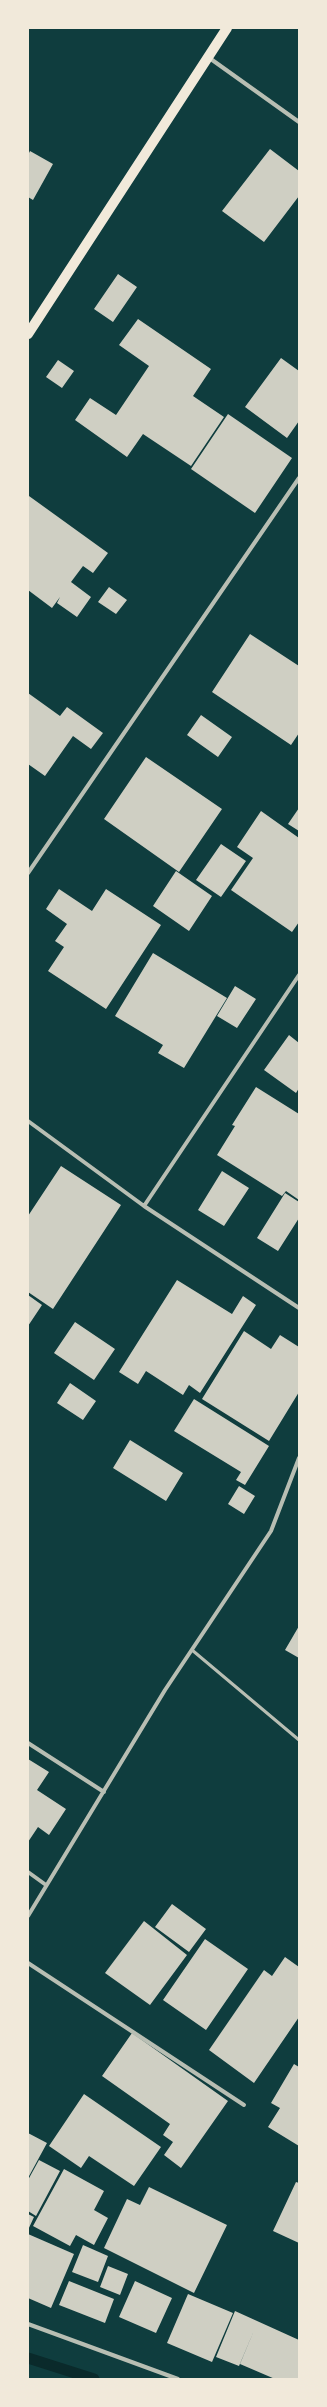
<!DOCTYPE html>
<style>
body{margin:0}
#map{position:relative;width:327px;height:2407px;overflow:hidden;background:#0f3d3e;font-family:Cabin,sans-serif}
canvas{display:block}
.frame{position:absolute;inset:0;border:29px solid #f1e9da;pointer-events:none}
</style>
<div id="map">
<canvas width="327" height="2407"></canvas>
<div class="frame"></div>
</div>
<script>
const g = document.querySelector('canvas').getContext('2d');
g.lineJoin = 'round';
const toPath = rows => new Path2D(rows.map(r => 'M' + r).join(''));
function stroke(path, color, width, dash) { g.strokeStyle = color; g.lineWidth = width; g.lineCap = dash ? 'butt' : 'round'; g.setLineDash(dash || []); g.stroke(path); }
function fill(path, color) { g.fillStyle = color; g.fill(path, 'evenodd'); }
stroke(toPath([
 [28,2358,94,2379]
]), '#0a2a2b', 11);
fill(toPath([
 [270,149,299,171,299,196,264,242,222,211],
 [30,151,53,164,33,200,28,197,28,155],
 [118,274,137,287,113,322,94,309],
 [138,319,211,369,193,396,224,417,191,466,143,434,127,457,75,420,90,398,116,415,149,366,119,345],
 [281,358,299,371,299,421,287,438,245,407],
 [58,360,74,371,62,388,46,377],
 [228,414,292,458,255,513,191,469],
 [29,496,108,553,93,573,83,566,71,582,91,597,77,617,57,603,60,597,52,608,28,590],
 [109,587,127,600,116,614,98,602],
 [250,634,299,666,299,733,291,745,212,692],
 [28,693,60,716,67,707,103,733,91,749,73,736,45,776,28,764],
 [201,715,232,737,218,757,187,735],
 [146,757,222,809,179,872,104,819],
 [299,808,299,831,288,824],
 [261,811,299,838,299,922,292,932,231,890,253,858,237,847],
 [221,844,246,861,221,897,196,880],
 [176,871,212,896,189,931,153,906],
 [59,889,92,911,106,889,161,925,106,1009,48,971,64,947,55,941,67,924,46,909],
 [153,953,227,998,184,1068,158,1053,163,1045,115,1016],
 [235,986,256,999,237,1028,217,1016],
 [289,1035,299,1043,299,1088,296,1093,264,1070],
 [256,1087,299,1114,299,1200,286,1191,282,1196,217,1155,235,1126,232,1125],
 [61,1166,121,1205,53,1309,28,1292,28,1216],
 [222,1171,249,1188,224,1226,198,1210],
 [285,1193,299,1202,299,1218,278,1251,257,1238],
 [177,1280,232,1314,243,1296,256,1305,200,1393,189,1385,183,1395,146,1371,138,1384,119,1372],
 [28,1295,42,1305,28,1326],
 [75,1322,115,1349,94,1380,54,1353],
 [244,1331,271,1349,280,1335,299,1347,299,1392,269,1441,202,1399],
 [70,1383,96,1401,83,1420,57,1403],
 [194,1399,269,1446,245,1485,236,1480,241,1472,174,1431],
 [130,1440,183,1473,166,1501,113,1468],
 [239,1486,255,1496,244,1514,228,1504],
 [299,1626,299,1658,285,1650],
 [28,1759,49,1772,37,1790,66,1809,49,1835,38,1827,28,1842],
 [172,1904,206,1929,189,1952,155,1927],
 [144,1921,187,1955,150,2005,105,1973],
 [205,1939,248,1969,206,2030,163,2000],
 [285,1957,299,1967,299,2017,254,2083,209,2050,264,1970,272,1976],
 [132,2033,228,2101,181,2168,164,2155,173,2142,163,2135,170,2124,102,2076],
 [294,2064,299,2067,299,2146,268,2127,280,2108,271,2103],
 [84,2094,161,2147,134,2186,89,2156,81,2168,49,2146],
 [28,2133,47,2143,28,2178],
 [39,2160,60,2171,36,2216,28,2211,28,2180],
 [64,2169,104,2191,94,2210,108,2218,94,2245,76,2235,70,2246,33,2226],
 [296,2182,299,2183,299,2243,273,2231],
 [149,2187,227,2225,194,2293,104,2248,127,2199,140,2205],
 [28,2214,34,2217,28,2230],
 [28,2234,74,2254,51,2308,28,2298],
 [83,2245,108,2256,98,2282,72,2272],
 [108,2266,128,2274,120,2295,100,2287],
 [69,2281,114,2299,105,2323,59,2305],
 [135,2281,172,2298,156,2333,119,2317],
 [188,2294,233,2313,212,2362,167,2343],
 [235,2311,299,2340,299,2379,275,2379,240,2364,255,2328,239,2366,216,2357]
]), '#cfcfc3');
stroke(toPath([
 [192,1650,299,1740]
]), '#b8beb3', 3);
stroke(toPath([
 [208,57,299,122],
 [28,873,299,478],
 [28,1121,144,1206,299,1308],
 [144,1206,299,975],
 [28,1743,104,1792],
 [28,1872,46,1885],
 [28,1916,165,1690,271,1531,299,1458],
 [28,1963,244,2105],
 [28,2324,178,2379]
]), '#b8beb3', 4);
stroke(toPath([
 [28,334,227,28]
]), '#f1e9da', 10);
</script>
